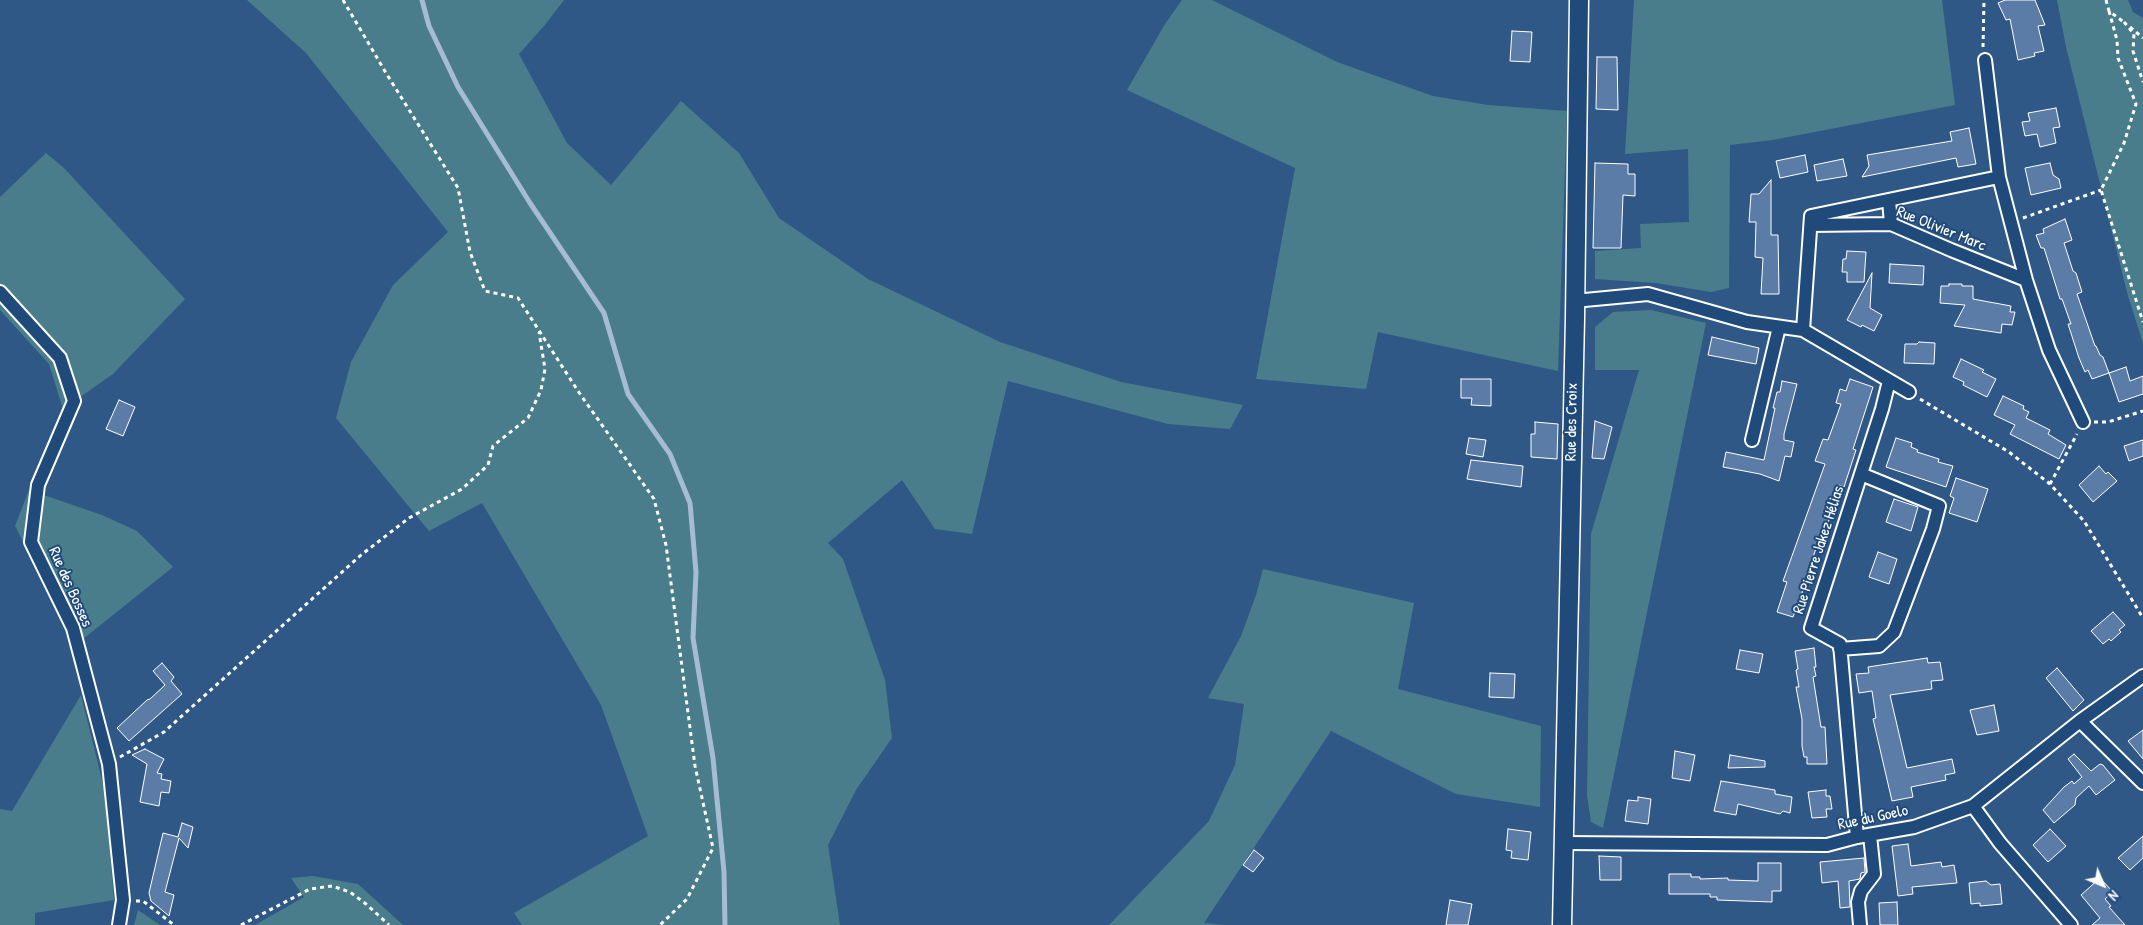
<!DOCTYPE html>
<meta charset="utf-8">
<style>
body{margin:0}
#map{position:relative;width:2143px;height:925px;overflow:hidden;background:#305887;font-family:"Patrick Hand",sans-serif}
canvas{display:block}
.north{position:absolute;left:2078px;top:860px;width:50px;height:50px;-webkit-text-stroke:4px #1f4a7a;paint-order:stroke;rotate:135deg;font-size:14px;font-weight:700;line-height:20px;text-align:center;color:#fff}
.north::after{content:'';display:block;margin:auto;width:18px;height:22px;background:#fff;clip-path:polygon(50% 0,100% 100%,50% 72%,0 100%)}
</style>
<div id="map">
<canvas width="2143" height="925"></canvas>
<div class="north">N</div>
</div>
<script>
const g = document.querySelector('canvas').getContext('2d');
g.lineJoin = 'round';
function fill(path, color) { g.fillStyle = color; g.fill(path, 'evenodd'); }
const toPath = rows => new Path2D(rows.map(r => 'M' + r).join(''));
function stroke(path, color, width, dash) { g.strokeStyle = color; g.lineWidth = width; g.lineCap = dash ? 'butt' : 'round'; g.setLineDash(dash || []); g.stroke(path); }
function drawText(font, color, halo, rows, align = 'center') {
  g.font = font + ' "Patrick Hand",sans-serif'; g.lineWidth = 4; g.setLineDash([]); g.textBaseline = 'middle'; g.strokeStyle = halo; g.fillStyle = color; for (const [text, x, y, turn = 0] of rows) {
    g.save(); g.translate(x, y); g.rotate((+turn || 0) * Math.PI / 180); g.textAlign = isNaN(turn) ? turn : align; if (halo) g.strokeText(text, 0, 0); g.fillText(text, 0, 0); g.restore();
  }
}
fill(toPath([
 [247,0,564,0,544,26,519,54,567,143,611,185,681,101,739,153,779,218,868,279,1000,342,1121,382,1243,405,1230,429,1168,424,1008,381,972,534,935,529,902,480,828,543,843,559,885,680,892,738,856,790,828,845,840,925,522,925,514,913,648,836,601,705,482,503,429,531,336,418,351,362,393,285,448,232,306,53],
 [1182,0,1212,0,1337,62,1433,96,1488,105,1567,111,1558,371,1378,332,1366,389,1256,379,1295,168,1127,90,1165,24],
 [1634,0,1942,0,1955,105,1773,140,1730,145,1729,288,1711,292,1656,283,1595,279,1595,251,1641,248,1640,224,1689,222,1688,149,1625,154],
 [2057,0,2128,0,2133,12,2143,18,2143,343,2128,296,2066,47],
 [46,153,63,167,185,299,113,374,63,409,49,364,0,310,0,197],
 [1651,310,1706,323,1603,828,1591,822,1587,795,1591,534,1639,370,1595,370,1595,327,1613,312],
 [29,490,102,515,137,531,173,567,73,647,59,612,15,526],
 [1263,569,1414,603,1398,689,1541,726,1540,807,1456,794,1331,731,1204,923,1225,925,1109,925,1209,821,1235,765,1244,704,1208,698,1241,636,1256,595],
 [81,695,105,792,114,900,35,913,35,925,0,925,0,809,12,811],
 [313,876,358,884,403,925,255,925,304,897,291,878],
 [138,910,160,925,134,925]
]), '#497d8b');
stroke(toPath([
 [422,0,429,26,458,87,530,203,604,313,628,394,670,454,690,503,696,572,693,638,713,758,724,872,725,925]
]), '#a5bcd2', 5);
const building = toPath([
 [2005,0,2035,0,2045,25,2038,26,2044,51,2034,53,2035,56,2018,60,2010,19,2006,20,1998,3,2005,0],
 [1512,31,1532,32,1530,62,1510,61,1512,31],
 [1597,57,1617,57,1618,110,1596,109,1597,57],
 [2056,108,2060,127,2053,128,2056,143,2040,147,2037,134,2025,136,2022,122,2030,121,2028,113,2056,108],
 [1969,128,1976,164,1958,167,1956,158,1862,177,1869,166,1867,155,1952,141,1950,132,1969,128],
 [1805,155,1808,172,1780,178,1776,161,1805,155],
 [1843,159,1847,176,1817,181,1814,165,1843,159],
 [1595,163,1628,164,1628,174,1635,174,1635,196,1623,195,1621,248,1593,248,1595,163],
 [2050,163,2053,175,2059,179,2061,188,2031,195,2025,168,2050,163],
 [1771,180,1771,235,1778,235,1779,294,1761,294,1763,258,1755,257,1756,222,1749,222,1751,194,1759,194,1771,180],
 [2065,219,2072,240,2064,243,2073,271,2076,273,2082,292,2077,294,2095,346,2096,346,2100,355,2103,357,2109,373,2092,379,2088,370,2085,372,2079,358,2068,324,2071,324,2062,299,2060,299,2044,248,2041,248,2036,235,2044,233,2043,229,2065,219],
 [1847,251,1866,252,1864,282,1847,282,1847,272,1842,272,1843,259,1846,259,1847,251],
 [1890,264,1924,266,1923,285,1889,283,1890,264],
 [1872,273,1870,308,1882,315,1874,331,1862,325,1861,327,1847,320,1872,273],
 [1949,284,1962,284,1962,286,1973,286,1973,299,2011,306,2010,312,2015,312,2012,325,2002,324,2001,333,1954,326,1965,305,1940,303,1941,286,1949,286,1949,284],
 [1712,337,1759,348,1756,364,1708,355,1712,337],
 [1919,342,1935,343,1934,364,1904,363,1905,344,1917,344,1919,342],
 [1961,359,1984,370,1982,372,1996,379,1987,397,1963,385,1964,382,1953,377,1961,359],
 [2126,367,2130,381,2143,376,2143,394,2119,402,2109,373,2126,367],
 [1461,379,1491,379,1491,406,1471,405,1472,398,1461,398,1461,379],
 [1850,379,1873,387,1853,449,1856,450,1844,487,1839,485,1828,523,1825,522,1811,563,1813,564,1793,617,1777,612,1787,582,1783,581,1825,464,1815,461,1823,439,1828,440,1841,404,1836,403,1840,389,1846,391,1850,379],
 [1782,381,1797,384,1784,434,1784,440,1794,442,1791,457,1785,456,1779,481,1760,474,1723,467,1726,452,1764,460,1775,408,1773,408,1777,392,1780,392,1782,381],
 [2003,396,2024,406,2023,409,2029,412,2026,418,2050,430,2048,434,2066,445,2059,459,2010,434,2015,425,1994,415,2003,396],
 [119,400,135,407,123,436,106,429,119,400],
 [1595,421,1612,427,1604,459,1592,458,1595,421],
 [1535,422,1558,424,1557,459,1531,457,1531,434,1535,434,1535,422],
 [1469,438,1486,440,1483,457,1466,454,1469,438],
 [1896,438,1912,443,1911,447,1918,450,1917,452,1939,459,1938,462,1953,466,1946,487,1886,467,1896,438],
 [2143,440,2143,456,2129,461,2124,446,2143,440],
 [1471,460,1523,466,1521,487,1467,479,1471,460],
 [2099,466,2106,474,2108,472,2117,481,2093,502,2079,485,2099,466],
 [1956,478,1988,489,1977,522,1949,513,1954,498,1950,496,1956,478],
 [1894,499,1918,507,1911,531,1886,522,1894,499],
 [1878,552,1897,559,1889,584,1869,577,1878,552],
 [2113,612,2125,625,2119,630,2121,632,2111,641,2109,639,2103,644,2091,631,2113,612],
 [1814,648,1816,667,1814,667,1816,676,1813,677,1821,727,1825,727,1827,764,1807,764,1807,757,1804,757,1802,746,1802,719,1796,687,1799,687,1796,670,1798,669,1795,651,1814,648],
 [1740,650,1763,654,1759,673,1736,669,1740,650],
 [1927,658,1928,663,1940,662,1943,680,1931,681,1932,689,1890,695,1907,768,1952,759,1955,773,1945,775,1946,780,1911,787,1913,797,1892,801,1873,719,1876,718,1872,691,1859,693,1856,674,1869,673,1868,667,1927,658],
 [162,663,174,677,171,681,182,694,129,741,117,728,147,700,150,699,165,685,153,671,162,663],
 [2057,668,2084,700,2073,711,2046,678,2057,668],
 [1490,673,1515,674,1514,698,1489,697,1490,673],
 [1994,705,1999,731,1977,735,1970,710,1994,705],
 [2143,730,2143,759,2128,741,2143,730],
 [145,749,164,759,157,773,162,774,161,779,171,781,169,793,161,792,159,806,140,802,147,764,132,755,145,749],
 [1675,751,1695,755,1690,781,1672,778,1675,751],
 [2074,754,2091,771,2100,764,2103,765,2115,780,2096,795,2089,786,2076,798,2075,805,2054,823,2043,810,2064,787,2072,781,2074,784,2082,777,2068,759,2074,754],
 [1730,755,1765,761,1765,767,1728,768,1730,755],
 [1721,781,1775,790,1775,794,1792,797,1790,813,1783,811,1780,814,1738,804,1736,815,1714,811,1721,781],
 [1826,790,1826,796,1830,796,1832,809,1826,809,1827,817,1812,818,1808,792,1826,790],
 [1638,797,1651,799,1648,824,1625,821,1628,800,1638,801,1638,797],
 [182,823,193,827,188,848,179,838,165,892,174,895,169,916,151,901,149,893,163,833,178,837,182,823],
 [1508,829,1531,832,1528,860,1511,858,1512,851,1506,850,1508,829],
 [2050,829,2066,846,2048,862,2033,845,2050,829],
 [2143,836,2143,858,2130,870,2118,858,2143,836],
 [1908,844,1911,866,1941,862,1942,867,1954,865,1957,883,1912,887,1913,894,1898,896,1892,846,1908,844],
 [1254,850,1264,858,1253,872,1243,865,1254,850],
 [1599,856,1621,857,1621,880,1600,880,1599,856],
 [1864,858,1865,872,1861,873,1860,879,1849,881,1850,907,1840,908,1838,881,1822,883,1820,862,1864,858],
 [1758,863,1781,863,1781,891,1772,891,1772,902,1717,900,1717,897,1710,897,1710,894,1669,894,1669,874,1691,874,1691,877,1700,877,1700,879,1728,878,1728,880,1758,881,1758,863],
 [2100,878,2113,892,2105,899,2111,906,2109,907,2125,925,2092,925,2100,918,2081,895,2100,878],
 [1986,881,1991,885,2000,884,2002,904,1980,906,1980,903,1971,904,1969,883,1986,881],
 [1450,900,1472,904,1468,925,1446,925,1450,900],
 [1897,902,1898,925,1880,925,1879,903,1897,902]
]);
fill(building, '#5a7ca7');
stroke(building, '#fff', 1);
const minor = toPath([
 [1985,60,1999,177,2026,280,2049,350,2083,422],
 [1889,200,1891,224],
 [1811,225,1891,224,1951,250,2026,280],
 [0,292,60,358,74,401,38,485,31,542,73,628,109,764,123,900,119,925],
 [1574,301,1648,294,1747,322,1803,330,1909,392],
 [1803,330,1811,216,1999,177],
 [1752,440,1779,327],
 [1840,649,1879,646,1894,632,1933,529,1939,506,1861,474],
 [2080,721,2143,783],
 [1973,806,2000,843,2071,925],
 [1857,837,1840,644,1811,628,1882,409,1889,381],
 [1563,843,1827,845,1857,837,1914,827,1973,806,2080,721,2143,676],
 [1860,925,1858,902,1861,891,1874,874,1870,835]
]);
const secondary = toPath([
 [1562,925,1575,318,1579,0]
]);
stroke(minor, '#fff', 16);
stroke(secondary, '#fff', 21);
stroke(toPath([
 [343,0,386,73,458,188,470,252,485,291,518,298,578,391,654,499,666,545,695,766,713,848,687,899,660,925],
 [2106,0,2109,11,2125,23],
 [2109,11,2117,40,2118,58,2136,104,2124,143,2101,190,2143,322],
 [2124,22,2134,34,2133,51,2143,82],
 [2130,27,2143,38],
 [1983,47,1984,0],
 [2023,218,2101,190],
 [1920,399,2009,452,2050,484,2084,521,2143,618],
 [2094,422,2108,422,2143,411],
 [2050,484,2077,434],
 [120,757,164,732,361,555,409,518,462,489,488,465,493,446,528,418,541,390,545,369,539,332],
 [136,901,143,901,174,925],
 [241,925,310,889,332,886,350,892,366,904,389,925]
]), '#fff', 3, [4, 4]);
stroke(minor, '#1f4a7a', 12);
stroke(secondary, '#1f4a7a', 18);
drawText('16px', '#fff', '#1f4a7a', [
 ["Rue Olivier Marc",1941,229,22],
 ["Rue des Croix",1572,422,-89],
 ["Rue Pierre Jakez Hélias",1819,550,-72],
 ["Rue des Bosses",70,587,66],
 ["Rue du Goelo",1873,818,-12]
]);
</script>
